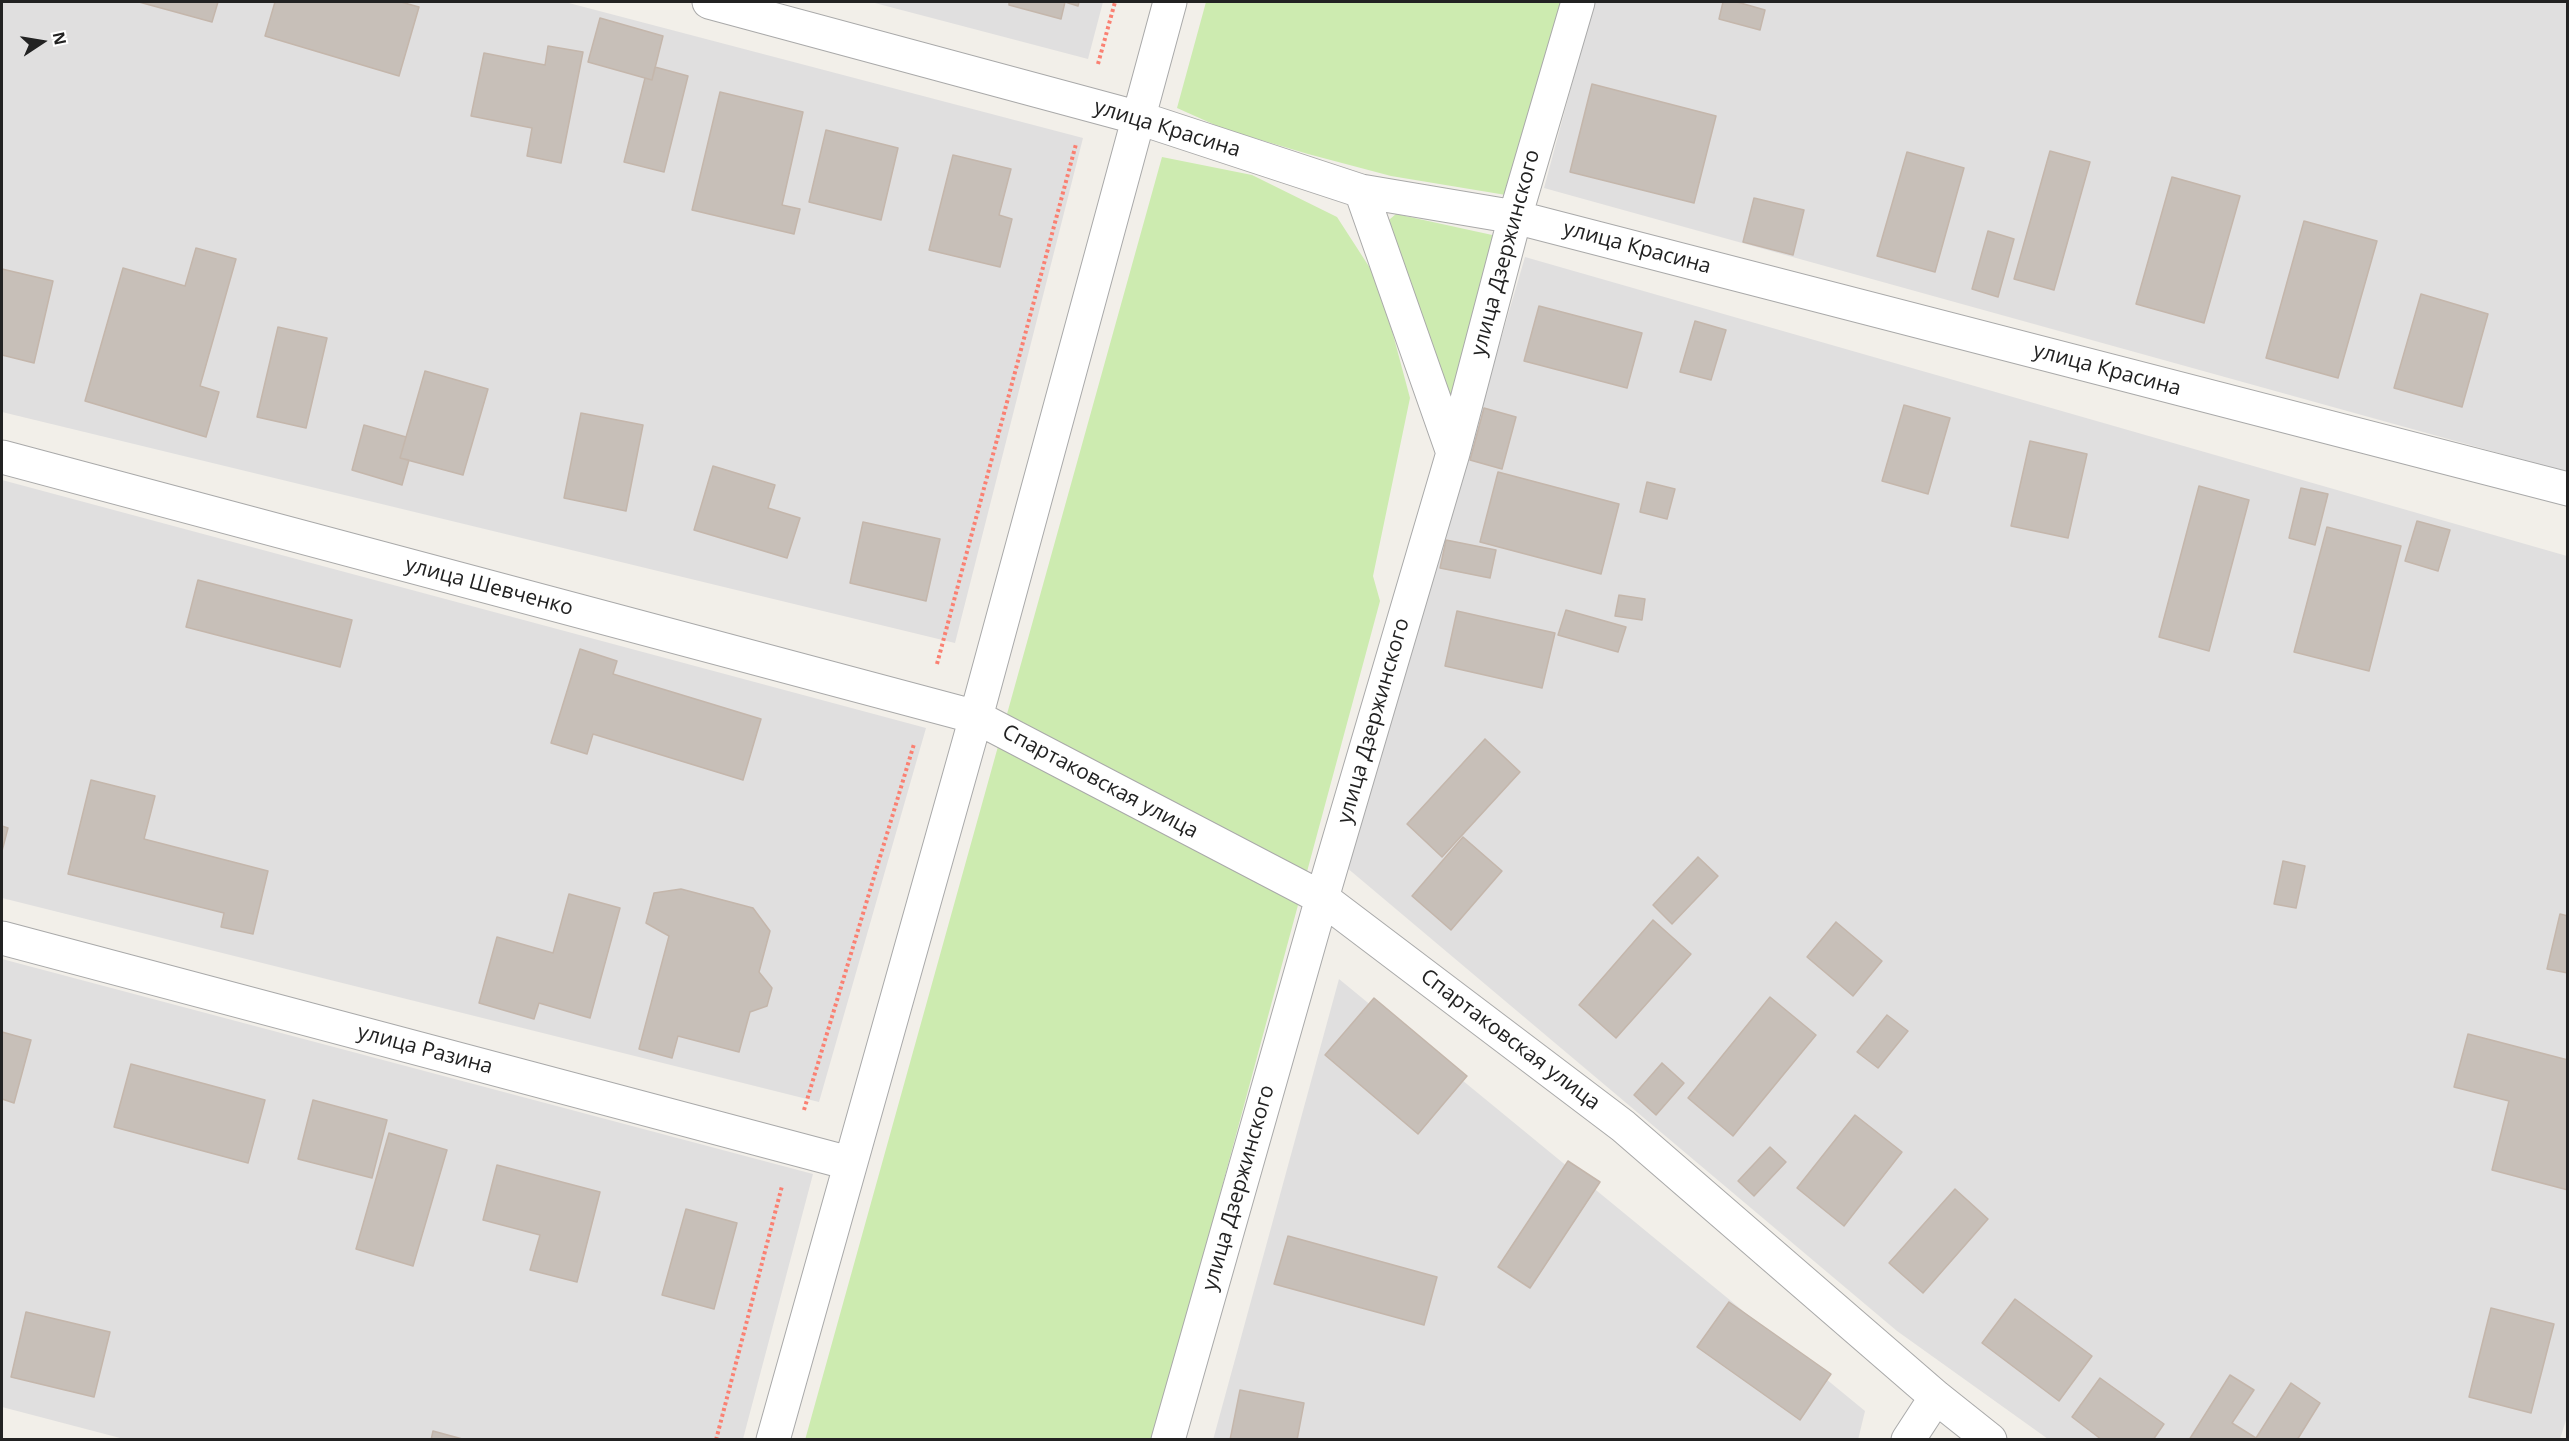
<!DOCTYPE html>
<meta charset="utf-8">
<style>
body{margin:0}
#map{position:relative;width:2569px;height:1441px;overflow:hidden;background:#f2efe9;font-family:"Open Sans",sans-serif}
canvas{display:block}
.frame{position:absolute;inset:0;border:3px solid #222;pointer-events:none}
.north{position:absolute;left:12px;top:12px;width:60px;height:60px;-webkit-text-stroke:4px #fff;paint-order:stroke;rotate:78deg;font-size:16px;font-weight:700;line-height:24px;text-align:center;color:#222}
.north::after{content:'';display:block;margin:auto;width:21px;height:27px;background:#222;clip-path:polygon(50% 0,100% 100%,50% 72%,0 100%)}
</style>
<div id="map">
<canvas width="2569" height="1441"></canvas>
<div class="frame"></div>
<div class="north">N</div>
</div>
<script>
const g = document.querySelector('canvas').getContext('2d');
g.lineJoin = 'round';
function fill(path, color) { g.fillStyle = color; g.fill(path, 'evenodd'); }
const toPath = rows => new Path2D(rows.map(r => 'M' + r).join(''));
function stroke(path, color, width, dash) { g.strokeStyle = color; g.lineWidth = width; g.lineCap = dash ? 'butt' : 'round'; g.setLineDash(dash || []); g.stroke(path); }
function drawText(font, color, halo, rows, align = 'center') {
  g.font = font + ' "Open Sans",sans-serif'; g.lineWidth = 4.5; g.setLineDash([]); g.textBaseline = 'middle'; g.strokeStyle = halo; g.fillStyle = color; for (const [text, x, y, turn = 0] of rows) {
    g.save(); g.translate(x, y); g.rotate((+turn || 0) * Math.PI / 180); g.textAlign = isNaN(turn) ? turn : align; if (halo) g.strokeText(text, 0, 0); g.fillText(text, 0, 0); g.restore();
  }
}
fill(toPath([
 [2,2,565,2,1083,138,955,643,2,412],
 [871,2,1103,2,1088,59],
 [1594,2,2567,2,2567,472,1544,188],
 [1525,257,2567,556,2568,1414,2560,1439,2048,1439,1897,1331,1346,867],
 [2,480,926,728,819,1102,2,898],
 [2,959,813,1174,743,1439,124,1439,2,1407],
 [1339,979,1865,1411,1858,1440,1213,1440]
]), '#e0dfdf');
fill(toPath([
 [1206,2,1565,2,1512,196,1391,176,1308,154,1224,129,1177,108],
 [1162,157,1252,175,1337,217,1379,282,1410,398,1373,576,1380,601,1154,1439,805,1440],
 [1396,214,1506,238,1456,411,1384,224]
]), '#cdebb0');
const building = toPath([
 [139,2,218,2,212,22,139,2],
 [275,2,401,2,419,7,399,76,265,36,275,2],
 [1009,2,1079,2,1078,6,1065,2,1061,19,1009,5,1009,2],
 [1723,2,1737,2,1765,10,1760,30,1719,19,1723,2],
 [600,18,663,36,652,80,588,62,600,18],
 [548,46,583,52,561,163,527,156,532,128,471,116,484,53,545,65,548,46],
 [655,67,688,76,664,172,624,162,645,78,652,80,655,67],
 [1592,84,1716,116,1694,203,1570,172,1592,84],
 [720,92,803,112,782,205,800,209,794,234,692,210,720,92],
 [826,130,898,148,881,220,809,202,826,130],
 [2050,151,2090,162,2054,290,2014,279,2050,151],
 [1907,152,1964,168,1935,272,1877,256,1907,152],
 [953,155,1011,169,999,215,1012,219,1000,267,929,250,953,155],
 [2172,177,2240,196,2204,323,2136,304,2172,177],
 [1754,198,1804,210,1793,255,1743,242,1754,198],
 [2304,221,2377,241,2338,378,2266,358,2304,221],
 [1988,231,2014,239,1998,297,1972,289,1988,231],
 [196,248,236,259,200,386,219,392,206,437,85,401,123,268,185,286,196,248],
 [2,269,53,281,34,363,2,355,2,269],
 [2421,294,2488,314,2462,407,2394,388,2421,294],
 [1539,306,1642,333,1627,388,1524,361,1539,306],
 [1695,321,1726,330,1711,380,1680,372,1695,321],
 [278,327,327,338,306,428,257,417,278,327],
 [425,371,488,389,463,475,400,458,425,371],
 [1904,405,1950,418,1928,494,1882,481,1904,405],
 [1484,408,1516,417,1502,469,1470,460,1484,408],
 [581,413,643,425,626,511,564,498,581,413],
 [364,425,406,437,400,458,409,460,402,485,352,470,364,425],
 [2030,441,2087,454,2068,538,2011,526,2030,441],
 [713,466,775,485,768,508,800,518,787,558,694,530,713,466],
 [1498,472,1619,504,1601,574,1480,542,1498,472],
 [1647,482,1675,489,1667,519,1640,512,1647,482],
 [2199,486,2249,500,2209,651,2159,637,2199,486],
 [2301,488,2328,494,2315,545,2289,538,2301,488],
 [2417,521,2450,530,2438,571,2405,561,2417,521],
 [863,522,940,539,926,601,850,583,863,522],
 [2327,527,2401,546,2369,671,2294,652,2327,527],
 [1446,540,1496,550,1490,578,1440,568,1446,540],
 [198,580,352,620,340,667,186,627,198,580],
 [1619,595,1645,599,1642,620,1615,616,1619,595],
 [1566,610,1626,627,1618,652,1558,635,1566,610],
 [1457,611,1555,633,1542,688,1445,666,1457,611],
 [580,649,617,661,613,674,761,719,743,780,593,734,587,754,551,743,580,649],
 [1485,739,1520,772,1442,857,1407,824,1485,739],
 [91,780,155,796,144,839,268,871,253,934,221,927,224,913,68,874,91,780],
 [2,826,8,828,2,851,2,826],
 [1463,837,1502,871,1451,930,1412,896,1463,837],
 [1698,857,1718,876,1672,924,1653,905,1698,857],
 [2283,861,2305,866,2296,908,2274,904,2283,861],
 [681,889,753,908,770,931,759,972,772,988,767,1006,750,1012,739,1052,678,1036,672,1058,639,1049,669,936,646,923,654,893,681,889],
 [569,894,620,908,590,1018,539,1003,534,1019,479,1003,497,937,553,953,569,894],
 [2560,914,2568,916,2568,973,2547,969,2560,914],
 [1653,920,1691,954,1616,1038,1579,1005,1653,920],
 [1836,922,1882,961,1853,996,1807,957,1836,922],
 [1770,997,1816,1035,1733,1136,1688,1098,1770,997],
 [1374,998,1467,1076,1418,1134,1325,1055,1374,998],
 [1887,1015,1908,1031,1878,1068,1857,1052,1887,1015],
 [2,1032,31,1040,14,1103,2,1099,2,1032],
 [2468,1034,2568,1060,2568,1190,2492,1170,2509,1101,2454,1087,2468,1034],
 [1662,1063,1684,1083,1656,1115,1634,1095,1662,1063],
 [131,1064,265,1100,248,1163,114,1127,131,1064],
 [313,1100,387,1120,372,1178,298,1159,313,1100],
 [1855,1115,1902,1152,1844,1226,1797,1188,1855,1115],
 [389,1133,447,1150,413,1266,356,1249,389,1133],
 [1770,1147,1786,1162,1754,1196,1738,1181,1770,1147],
 [1568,1161,1600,1182,1530,1288,1498,1267,1568,1161],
 [497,1165,600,1192,577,1282,530,1270,540,1235,483,1220,497,1165],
 [1955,1189,1988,1219,1923,1293,1889,1263,1955,1189],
 [686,1209,737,1223,714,1309,662,1295,686,1209],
 [1288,1236,1437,1277,1424,1325,1274,1284,1288,1236],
 [2015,1299,2092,1356,2059,1401,1982,1343,2015,1299],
 [1729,1302,1831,1374,1800,1420,1697,1347,1729,1302],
 [2491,1308,2554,1324,2531,1413,2469,1397,2491,1308],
 [26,1312,110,1332,94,1397,11,1377,26,1312],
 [2230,1375,2254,1390,2232,1423,2256,1438,2291,1383,2320,1403,2297,1440,2189,1440,2230,1375],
 [2100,1378,2164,1424,2153,1440,2102,1440,2072,1417,2100,1378],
 [1240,1390,1304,1403,1297,1440,1230,1440,1240,1390],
 [433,1431,466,1440,431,1440,433,1431]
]);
fill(building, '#c7bfb8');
stroke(building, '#c4b6ab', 1.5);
const minor = toPath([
 [709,2,1139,118,1361,191,1515,217,2568,489],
 [1361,191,1453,453],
 [2,457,976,717,1322,898,1623,1126,1936,1397,1990,1440],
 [2,938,849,1163],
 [773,1440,976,717,1170,2],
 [1168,1440,1322,898,1453,453,1515,217,1578,2],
 [1908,1440,1936,1397]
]);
stroke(minor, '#a9a9a9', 35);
stroke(toPath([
 [1098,64,1115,2],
 [937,664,1076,144],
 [804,1110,914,744],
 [716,1440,782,1186]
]), '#fa8072', 4, [3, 3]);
stroke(minor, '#fff', 33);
drawText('21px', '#222', '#fff', [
 ["улица Красина",1167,129,17],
 ["улица Красина",1637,248,15],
 ["улица Дзержинского",1506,253,-75],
 ["улица Красина",2107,370,15],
 ["улица Шевченко",489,587,15],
 ["улица Дзержинского",1374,721,-74],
 ["Спартаковская улица",1100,782,28],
 ["Спартаковская улица",1510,1040,37],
 ["улица Разина",425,1050,15],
 ["улица Дзержинского",1239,1188,-74]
]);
</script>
